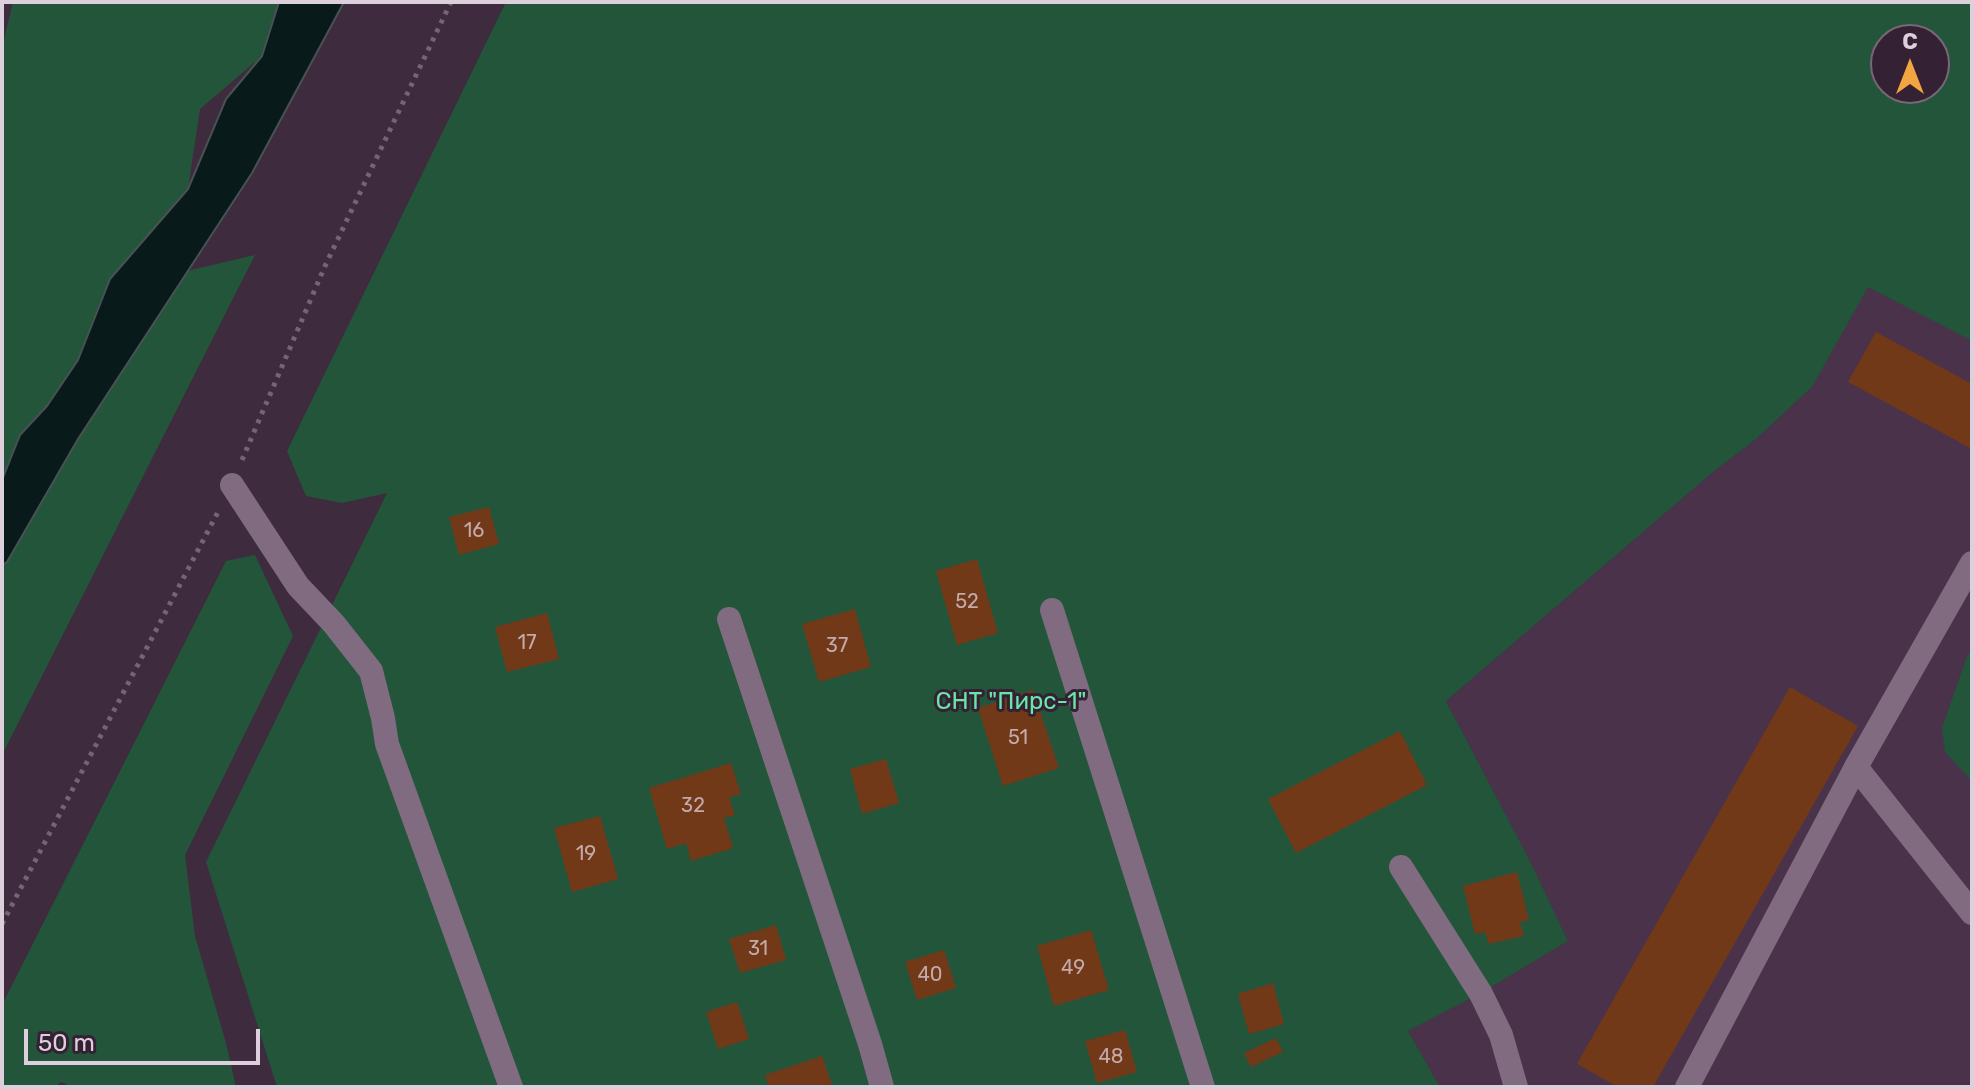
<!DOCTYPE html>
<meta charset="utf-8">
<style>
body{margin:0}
#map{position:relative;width:1974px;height:1089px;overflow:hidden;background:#3e2b3e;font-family:Rubik,sans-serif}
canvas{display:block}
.frame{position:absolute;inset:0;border:4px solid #ddd0dc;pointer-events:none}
.north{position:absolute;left:1870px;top:24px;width:80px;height:80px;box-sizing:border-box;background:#342134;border:2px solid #786777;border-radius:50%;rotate:0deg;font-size:22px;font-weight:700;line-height:32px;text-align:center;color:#ddd0dc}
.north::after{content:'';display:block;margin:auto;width:28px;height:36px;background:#f2a541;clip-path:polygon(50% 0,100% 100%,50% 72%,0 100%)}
.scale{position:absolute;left:24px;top:1029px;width:236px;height:36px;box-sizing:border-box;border:4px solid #ddd0dc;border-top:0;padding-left:10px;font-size:24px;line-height:28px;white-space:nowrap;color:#ddd0dc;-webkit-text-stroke:6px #342134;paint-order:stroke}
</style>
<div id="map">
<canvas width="1974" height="1089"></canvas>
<div class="frame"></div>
<div class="north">С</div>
<div class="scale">50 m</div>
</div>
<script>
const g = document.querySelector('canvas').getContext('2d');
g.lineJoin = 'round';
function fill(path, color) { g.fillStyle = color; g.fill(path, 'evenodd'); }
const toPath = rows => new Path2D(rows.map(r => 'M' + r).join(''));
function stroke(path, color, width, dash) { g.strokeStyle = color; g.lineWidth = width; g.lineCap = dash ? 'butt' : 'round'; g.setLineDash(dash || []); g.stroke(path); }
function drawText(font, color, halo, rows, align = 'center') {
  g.font = font + ' Rubik,sans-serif'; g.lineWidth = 6; g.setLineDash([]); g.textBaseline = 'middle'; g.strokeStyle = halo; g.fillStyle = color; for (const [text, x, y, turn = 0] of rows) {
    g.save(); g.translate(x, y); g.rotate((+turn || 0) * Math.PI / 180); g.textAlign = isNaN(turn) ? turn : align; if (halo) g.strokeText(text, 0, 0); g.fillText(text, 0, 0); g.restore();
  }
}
fill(toPath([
 [1868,286,1972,341,1972,1087,1440,1087,1408,1031,1481,993,1568,941,1531,863,1446,701,1713,472,1756,439,1812,387]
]), '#4a324a');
fill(toPath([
 [13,2,279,2,262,56,200,109,188,189,110,279,78,360,47,406,20,435,2,480,2,47],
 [506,2,1972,2,1972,341,1868,287,1812,387,1756,439,1713,472,1446,701,1531,863,1568,941,1481,993,1408,1031,1440,1087,277,1087,206,862,387,493,342,503,306,496,287,451],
 [1886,40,1934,40,1934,88,1886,88],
 [255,255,2,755,2,565,7,562,78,439,187,271],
 [255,555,293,636,185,855,195,936,226,1043,236,1087,72,1087,61,1082,55,1087,2,1087,2,1005,226,561],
 [1972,649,1972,781,1945,752,1942,728,1966,659]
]), '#23553b');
const water = toPath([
 [279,2,344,2,252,173,78,439,7,562,2,565,2,480,20,435,47,406,78,360,110,279,188,189,226,99,262,56,279,2]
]);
fill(water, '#091a1a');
stroke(water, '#495154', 2);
fill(toPath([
 [1876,332,1972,384,1972,449,1848,382],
 [489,507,499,544,459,555,449,517],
 [977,559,998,633,957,645,936,571],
 [855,609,871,667,819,682,802,624],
 [547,613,559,659,507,672,495,627],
 [1790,687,1858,726,1653,1087,1618,1087,1577,1064],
 [1033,690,1059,768,1003,786,978,708],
 [1400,731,1427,785,1296,853,1268,799],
 [886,759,899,803,862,814,850,769],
 [731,763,741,794,729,797,735,815,724,818,733,848,691,861,686,843,667,849,649,788],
 [600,816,618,879,572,892,554,828],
 [1517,872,1529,920,1520,922,1524,936,1489,944,1485,932,1475,934,1463,886],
 [776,925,786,960,740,973,729,939],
 [1091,930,1109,990,1054,1006,1037,946],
 [944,950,956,988,917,1000,905,962],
 [1273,983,1284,1024,1249,1034,1238,994],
 [737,1002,749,1039,718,1049,706,1012],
 [1125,1030,1137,1072,1097,1083,1085,1041],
 [1276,1038,1283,1052,1251,1067,1244,1053],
 [822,1056,833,1087,769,1087,765,1075]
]), '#723918');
stroke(toPath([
 [242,460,325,266,451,2],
 [2,924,218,512]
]), '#756474', 5, [4, 6]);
stroke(toPath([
 [232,485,298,586,334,624,371,671,383,718,387,744,511,1087],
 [1052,610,1203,1087],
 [729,619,870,1044,882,1087],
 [1856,767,1972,913],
 [1401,867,1481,994,1501,1035,1516,1087],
 [1687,1087,1856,767,1972,563]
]), '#816b81', 24);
drawText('20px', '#c2aaab', null, [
 ["16",474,531],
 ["52",967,602],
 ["17",527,643],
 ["37",837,646],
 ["51",1018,738],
 ["32",693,806],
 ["19",586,854],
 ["31",758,949],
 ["49",1073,968],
 ["40",930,975],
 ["48",1111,1057]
]);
drawText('24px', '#68e6a6', '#342134', [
 ["СНТ \"Пирс-1\"",1011,702]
]);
</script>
